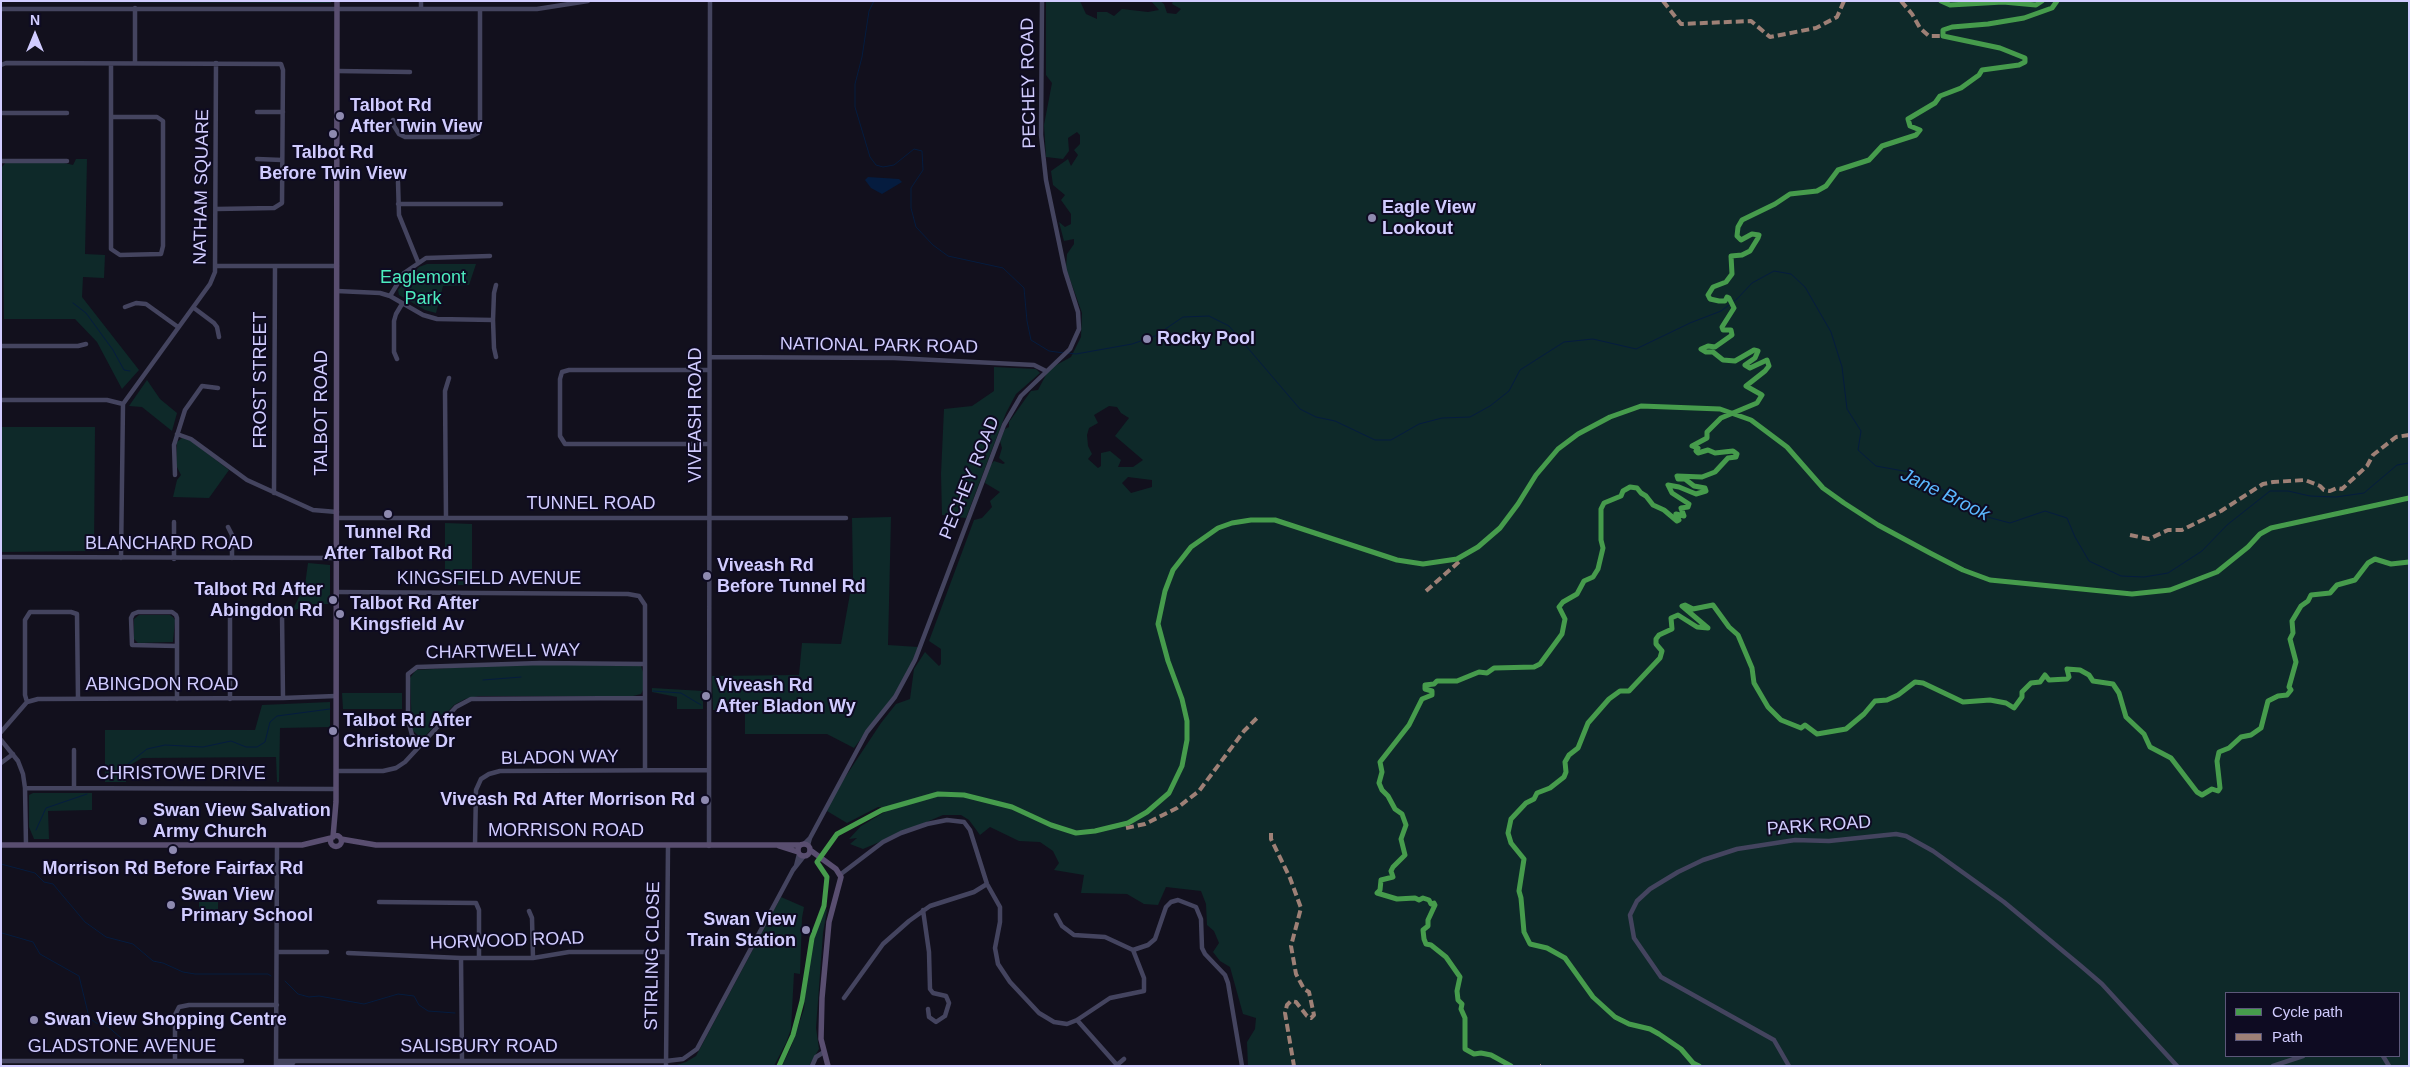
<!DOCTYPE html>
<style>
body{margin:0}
#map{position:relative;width:2410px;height:1067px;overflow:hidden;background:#12101d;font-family:Arial,sans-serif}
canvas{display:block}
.frame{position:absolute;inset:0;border:2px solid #d1ccff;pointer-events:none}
.legend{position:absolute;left:2225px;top:992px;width:175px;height:65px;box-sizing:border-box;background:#0e0b22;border:1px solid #5c587a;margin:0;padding:6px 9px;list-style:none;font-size:15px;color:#d1ccff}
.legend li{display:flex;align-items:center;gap:10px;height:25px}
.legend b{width:25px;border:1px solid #5c587a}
.north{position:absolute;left:10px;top:10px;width:50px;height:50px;-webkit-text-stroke:4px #0e0b22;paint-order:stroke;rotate:0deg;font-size:14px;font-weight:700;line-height:20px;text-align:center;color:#d1ccff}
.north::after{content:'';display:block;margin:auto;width:18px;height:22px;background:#d1ccff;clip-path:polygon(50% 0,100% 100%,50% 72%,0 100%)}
</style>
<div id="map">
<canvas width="2410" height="1067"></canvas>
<div class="frame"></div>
<ul class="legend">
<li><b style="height:6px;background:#469c4c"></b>Cycle path</li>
<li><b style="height:6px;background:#9e8076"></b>Path</li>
</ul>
<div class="north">N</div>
</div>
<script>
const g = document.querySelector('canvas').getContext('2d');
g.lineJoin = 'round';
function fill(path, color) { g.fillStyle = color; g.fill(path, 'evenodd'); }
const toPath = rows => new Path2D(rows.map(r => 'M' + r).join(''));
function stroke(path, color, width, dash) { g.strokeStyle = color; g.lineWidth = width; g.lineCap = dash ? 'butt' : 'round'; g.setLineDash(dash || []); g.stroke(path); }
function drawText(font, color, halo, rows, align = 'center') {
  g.font = font + ' Arial,sans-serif'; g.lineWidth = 4; g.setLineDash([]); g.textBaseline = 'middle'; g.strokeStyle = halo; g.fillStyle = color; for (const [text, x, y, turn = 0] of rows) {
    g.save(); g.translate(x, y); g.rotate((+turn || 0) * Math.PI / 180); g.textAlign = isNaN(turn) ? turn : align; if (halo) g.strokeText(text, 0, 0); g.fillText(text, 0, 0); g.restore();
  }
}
fill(toPath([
 [331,1,331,3,1,2,1,1],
 [1046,1,1080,1,1086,14,1097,19,1097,12,1107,12,1114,16,1122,9,1148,12,1159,10,1151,1,1160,1,1164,4,1167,13,1176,14,1181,9,1172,4,1173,1,2409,1,2409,1066,1248,1066,1247,1042,1255,1029,1256,1018,1243,1014,1230,967,1220,961,1213,952,1219,943,1214,931,1207,925,1206,904,1201,891,1166,887,1158,905,1144,904,1127,894,1081,893,1084,875,1054,870,1059,863,1053,851,1040,842,1019,841,990,827,980,835,969,820,961,815,943,815,863,849,850,844,857,838,849,839,861,826,893,807,878,807,847,823,827,811,834,794,881,723,896,704,910,699,914,669,925,652,939,666,941,664,941,649,929,641,974,520,982,518,992,507,990,501,1000,492,985,483,988,468,994,461,1003,464,1005,463,999,458,1002,448,1000,441,1005,429,1009,427,1009,422,1031,391,1038,390,1049,369,1071,357,1081,337,1082,313,1066,268,1067,254,1074,244,1074,239,1064,241,1059,222,1065,227,1071,224,1071,214,1061,200,1065,195,1053,185,1051,171,1068,159,1071,166,1078,155,1074,150,1080,144,1080,135,1077,132,1068,138,1069,151,1063,159,1046,157,1044,125,1052,83,1046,75],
 [1109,406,1117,407,1121,413,1129,418,1115,436,1143,460,1133,467,1118,467,1121,460,1110,451,1101,453,1101,466,1098,468,1088,459,1092,454,1088,446,1087,435,1089,428,1098,423,1094,415],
 [1128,477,1152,480,1152,487,1131,493,1122,483],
 [2226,993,2399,993,2399,1056,2226,1056],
 [76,159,87,159,85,254,105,255,104,278,83,277,82,297,139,370,122,389,97,342,75,319,4,319,2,167,6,162,60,162,73,165],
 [427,264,476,264,469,285,443,286,436,313,425,310,399,295,398,290,419,267],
 [994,367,1036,369,1040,373,1016,394,1006,413,966,518,942,515,941,474,944,409,972,406,994,391],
 [147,380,160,399,177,413,172,431,142,407,129,406],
 [1,427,95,427,94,551,1,552],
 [183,437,190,440,229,470,209,498,173,497,177,480,181,475,176,465,177,442],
 [891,517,888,645,918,647,912,663,893,697,854,748,827,734,745,734,745,711,713,710,712,676,799,675,802,643,841,644,853,577,852,518],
 [445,523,472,524,472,585,445,585],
 [308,563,330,565,330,604,312,604,292,611,305,585],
 [139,615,170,615,173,617,175,620,173,642,138,643,134,639,134,619],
 [536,663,641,666,643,672,643,690,641,694,633,696,479,696,465,699,454,705,426,735,420,737,412,730,410,678,416,670],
 [652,688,703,691,703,709,677,709,677,697,652,692],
 [342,693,402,693,402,709,343,709],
 [330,702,330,727,280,728,279,782,277,782,276,757,142,758,127,767,126,782,105,782,105,730,255,730,262,705],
 [33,793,92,793,92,810,48,811,49,839,34,839,29,827,29,795],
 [781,897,804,907,802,918,800,974,794,973,791,1029,786,1043,774,1066,673,1066,686,1062,696,1056],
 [199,902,218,902,218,920,199,920],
 [826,909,827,910,823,933,816,1028,819,1049,809,1066,782,1066,791,1047,804,1009,807,970,815,933]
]), '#0e2929');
fill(toPath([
 [868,177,899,179,902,182,882,194,871,188,865,180]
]), '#051c3f');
stroke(toPath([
 [874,1,869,11,862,57,855,84,855,107,870,157,876,165,883,167,894,165,914,149,922,151,923,170,911,188,911,208,916,227,933,245,948,256,1003,268,1024,288,1027,321,1031,340,1049,351,1064,353],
 [73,303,86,313,113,350,124,370,130,371],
 [1068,353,1076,354,1132,344,1155,336,1183,317,1209,316,1229,326,1300,409,1316,417,1335,421,1375,440,1391,440,1419,424,1442,418,1470,417,1490,406,1509,391,1520,370,1564,342,1593,339,1636,349,1690,323,1721,311,1737,299,1752,283,1774,271,1791,274,1805,287,1831,332,1842,367,1847,409,1861,431,1858,450,1876,466,1909,472,1945,491,1980,515,2010,523,2045,511,2067,518,2075,537,2089,561,2121,576,2144,577,2168,573,2202,551,2227,525,2270,491,2288,491,2310,496,2336,497,2364,493,2397,465,2409,463],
 [483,680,521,677],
 [653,691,681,693,701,705],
 [110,778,147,749,165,745,203,747,231,741,246,747,257,747,265,742,270,722,277,716,330,709],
 [36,830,46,808,87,794],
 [1,864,35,873,44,882,53,884,85,922,106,937,133,944,153,961,163,963,183,972,195,974,268,974,271,976],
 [2,933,33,942,40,954,79,976,88,1013,91,1019,96,1023,105,1024,121,1038],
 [285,981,298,994,309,997,319,996,364,1004,398,994,414,996,419,1005,428,1011,455,1013]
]), '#051c3f', 1);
stroke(toPath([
 [135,8,135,63],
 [1,9,537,9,588,1],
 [421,9,421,1],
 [111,64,111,249,120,255,161,254,163,246,163,121,157,117,111,117],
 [1,65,6,63,281,64,283,70,282,203,274,208,216,209],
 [337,71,410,72],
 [257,112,283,112],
 [1,113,67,113],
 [393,120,394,126,399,134,405,137,470,137,478,133,480,125,480,9],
 [257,159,282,160],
 [1,161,67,161],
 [398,182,399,215,418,262],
 [398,204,501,204],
 [216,266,337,266],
 [496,285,494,293,493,320,494,348,496,357],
 [337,291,380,293,390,296,423,315,437,319,493,320],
 [390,296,404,273,426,258,490,256],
 [125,307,136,303,146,304,178,327],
 [194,308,214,323,217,327,219,337],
 [1,346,78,346,86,344],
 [710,357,894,358,1034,365,1046,371],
 [397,359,394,352,394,321,396,314,402,304],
 [1,400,107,400,123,404],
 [177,434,191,439,247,480,313,510,337,512],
 [709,444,565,444,560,436,560,379,562,372,569,370,709,370],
 [175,475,174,445,185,410,202,386,218,388],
 [274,493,275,267],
 [337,518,846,518],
 [446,518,445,391,449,378],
 [228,527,232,535,232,558],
 [1,557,336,558],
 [121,558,123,404,210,284,215,272,216,63],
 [174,559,174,522],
 [337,592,628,594,639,596,645,605,645,770],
 [177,646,132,645,131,618,133,614,138,612,172,612,176,615,177,618,177,699],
 [230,699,230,618,231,614,235,612,278,612,282,614,283,698],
 [27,702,25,695,25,620,30,612,71,612,77,614,78,698],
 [1,732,27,702,38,699,283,698,336,696],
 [1,740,18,761,23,774,25,788,26,845],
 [420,744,412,735,408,720,408,674,417,667,540,663,645,664],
 [1,763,13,754],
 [336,771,383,771,396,768,405,762,456,707,471,699,645,698],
 [25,788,336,789],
 [74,788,74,750],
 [804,844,810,838,867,732,895,697,915,660,1004,425,1021,396,1070,349,1079,329,1078,312,1065,271,1046,180,1041,135,1042,1],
 [475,845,476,790,481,779,489,774,500,771,708,770],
 [808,845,810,838],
 [709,846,710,1],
 [796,866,799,854],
 [841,874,883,842,901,833,927,824,947,820,964,822,970,830,987,884,1000,907,1000,922,995,948,998,964,1010,982,1039,1013,1054,1022,1067,1024,1077,1020,1110,998,1144,991,1144,978,1133,950,1105,937,1074,935,1062,926,1056,915],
 [379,902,476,903,479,910,479,958],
 [923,910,929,952,930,989,933,993,946,996,949,1003,945,1016,936,1022,929,1017,928,1009],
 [529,911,532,918,533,958],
 [1133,950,1148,945,1155,939,1166,907,1171,902,1178,900,1196,907,1201,919,1202,948,1205,954,1225,975,1228,983,1242,1066],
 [277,952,327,952],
 [348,953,461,958,533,958,569,952,667,952],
 [461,958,462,1061],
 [844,998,883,944,909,921,930,906,974,892,987,884],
 [1077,1020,1117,1065,1124,1059],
 [2383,1056,2389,1066],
 [1,1061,242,1061],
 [175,1061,175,1015,179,1007,189,1005,277,1005],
 [276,1061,666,1061,683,1059,697,1049,793,870,804,856],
 [276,1065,289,1065,293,1063],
 [276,1066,277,846],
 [666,1066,668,846],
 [812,1066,816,1057,824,1052],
 [1789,1066,1774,1040,1661,977,1634,938,1630,915,1637,901,1650,889,1678,872,1703,860,1737,849,1795,840,1829,841,1896,834,1906,836,1933,851,2004,902,2081,966,2102,984,2177,1066],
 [2273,1066,2303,1056]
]), '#44445f', 4.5);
stroke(toPath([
 '330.5 841a5.5 5.5 0 1 1 11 0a5.5 5.5 0 1 1-11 0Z',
 [333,837,336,802,337,1],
 [341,839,376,845,800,845],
 '798 850a6 6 0 1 1 12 0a6 6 0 1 1-12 0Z',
 [1,845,302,845,331,838],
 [779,846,798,852],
 [810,850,836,869,841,877,829,922,822,998,821,1039,828,1066]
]), '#594e70', 5.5);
stroke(toPath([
 [1663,1,1681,24,1751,21,1770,37,1816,28,1837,17,1844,1],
 [1901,1,1912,14,1920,28,1929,36,1943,36],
 [2130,535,2149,539,2168,530,2182,530,2221,511,2263,484,2273,482,2305,480,2320,486,2324,490,2330,491,2337,488,2342,489,2367,466,2373,455,2396,437,2409,435],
 [1426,591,1461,560],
 [1126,828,1145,824,1177,808,1199,791,1244,731,1258,717],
 [1271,833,1271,839,1290,878,1301,908,1291,946,1296,974,1304,989,1309,992,1314,1015,1311,1018,1307,1016,1296,1002,1291,1001,1287,1005,1285,1013,1294,1066],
 [1540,1066,1541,1066]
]), '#9e8076', 4, [8, 4]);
stroke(toPath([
 [1941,1,1950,5,2003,2,2036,5,2042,1],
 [779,1066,793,1035,802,1001,812,938,824,906,827,877,817,862,837,834,882,810,938,794,964,795,1012,807,1051,825,1076,833,1095,831,1128,823,1147,812,1169,793,1182,766,1187,740,1187,721,1182,699,1168,661,1158,624,1165,591,1173,570,1191,547,1218,528,1232,523,1251,520,1275,520,1397,560,1423,564,1457,559,1478,547,1500,528,1518,504,1536,475,1558,449,1578,434,1610,417,1641,406,1720,409,1751,420,1787,447,1823,488,1844,503,1878,525,1930,553,1963,570,1990,580,2132,594,2170,590,2217,572,2248,547,2260,534,2271,528,2409,498],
 [1511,1066,1491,1055,1481,1053,1474,1054,1465,1049,1465,1018,1461,1009,1462,1004,1458,1000,1457,991,1460,977,1446,957,1431,945,1426,944,1424,939,1423,930,1428,926,1428,920,1435,905,1434,903,1431,904,1429,900,1423,898,1419,900,1415,898,1397,899,1377,893,1380,890,1381,880,1393,877,1391,871,1393,867,1405,855,1401,839,1406,825,1402,814,1395,809,1388,796,1382,790,1379,783,1382,772,1380,762,1409,725,1422,699,1432,695,1432,691,1425,689,1425,685,1434,684,1437,681,1457,681,1479,672,1487,673,1494,668,1534,667,1540,664,1562,634,1565,619,1559,607,1563,602,1577,594,1584,581,1593,577,1598,569,1603,548,1601,540,1601,509,1604,503,1621,496,1623,491,1630,487,1637,488,1641,493,1646,496,1653,505,1664,510,1677,521,1679,520,1676,514,1684,516,1681,508,1688,507,1689,504,1672,493,1668,485,1679,487,1696,494,1706,491,1705,488,1694,486,1685,479,1678,479,1677,476,1702,477,1715,472,1728,458,1736,457,1737,454,1733,451,1715,453,1708,450,1698,453,1696,451,1698,448,1692,446,1707,438,1707,432,1721,418,1757,403,1762,395,1746,386,1765,371,1769,366,1767,360,1750,368,1745,365,1755,358,1758,351,1754,350,1735,361,1723,360,1713,352,1706,352,1701,349,1708,346,1715,347,1732,335,1731,330,1723,330,1722,327,1734,308,1729,298,1727,297,1725,301,1719,301,1710,299,1708,295,1713,287,1726,282,1732,274,1731,256,1742,255,1750,251,1758,238,1759,235,1752,234,1741,240,1737,236,1738,227,1742,220,1775,204,1790,194,1817,191,1826,186,1838,170,1869,160,1882,146,1916,135,1920,130,1910,126,1908,119,1935,103,1940,96,1961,88,1979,75,1982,70,2019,65,2025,62,2025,58,2000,48,1943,36,1943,30,1952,27,1988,24,2024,18,2052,8,2057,1],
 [1699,1066,1693,1063,1681,1049,1659,1034,1650,1029,1629,1024,1615,1017,1593,997,1565,958,1547,948,1530,944,1524,932,1521,898,1519,891,1524,859,1511,843,1508,833,1511,819,1526,803,1534,799,1537,793,1550,788,1564,777,1566,772,1565,762,1569,755,1578,748,1588,723,1609,699,1620,691,1629,691,1660,658,1662,651,1656,644,1656,639,1659,635,1672,629,1671,618,1678,615,1697,627,1708,628,1682,606,1685,605,1693,609,1713,605,1729,627,1738,635,1752,668,1754,683,1768,707,1781,720,1801,728,1805,725,1817,734,1846,729,1864,714,1875,701,1887,700,1898,695,1915,682,1923,683,1963,702,1990,700,2006,703,2014,708,2022,697,2022,692,2031,683,2040,682,2045,675,2049,680,2067,679,2069,677,2067,669,2080,670,2089,675,2093,681,2113,684,2119,693,2126,717,2144,734,2150,747,2171,758,2197,792,2202,795,2212,789,2218,791,2220,788,2217,761,2219,752,2229,748,2241,737,2251,735,2261,728,2268,701,2278,696,2287,695,2291,690,2289,687,2296,662,2290,639,2293,633,2292,621,2301,606,2308,601,2311,595,2330,593,2337,585,2355,580,2368,563,2375,559,2391,564,2409,562]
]), '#469c4c', 5);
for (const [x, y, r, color] of [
 [340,116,5,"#8e8ab0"],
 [333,134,5,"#8e8ab0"],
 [1372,218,5,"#8e8ab0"],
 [1147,339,5,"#8e8ab0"],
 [388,514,5,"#8e8ab0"],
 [707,576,5,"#8e8ab0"],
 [333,600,5,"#8e8ab0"],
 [340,614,5,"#8e8ab0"],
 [706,696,5,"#8e8ab0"],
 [333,731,5,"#8e8ab0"],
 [705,800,5,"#8e8ab0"],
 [143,821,5,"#8e8ab0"],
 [173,850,5,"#8e8ab0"],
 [171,905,5,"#8e8ab0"],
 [806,930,5,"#8e8ab0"],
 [34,1020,5,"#8e8ab0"]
]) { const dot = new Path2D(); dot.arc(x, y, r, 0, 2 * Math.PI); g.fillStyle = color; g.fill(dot); stroke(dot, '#0e0b22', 2); }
drawText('18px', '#d1ccff', '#0e0b22', [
 ["PECHEY ROAD",1029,83,-91],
 ["NATHAM SQUARE",202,187,-89],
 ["NATIONAL PARK ROAD",879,346,1],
 ["FROST STREET",261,380,-90],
 ["TALBOT ROAD",322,413,-90],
 ["VIVEASH ROAD",696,415,-90],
 ["PECHEY ROAD",970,478,-68],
 ["TUNNEL ROAD",591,504],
 ["BLANCHARD ROAD",169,544],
 ["KINGSFIELD AVENUE",489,579],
 ["CHARTWELL WAY",503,652,-1],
 ["ABINGDON ROAD",162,685],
 ["BLADON WAY",560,758,-1],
 ["CHRISTOWE DRIVE",181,774],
 ["PARK ROAD",1819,826,-4],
 ["MORRISON ROAD",566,831],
 ["HORWOOD ROAD",507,941,-2],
 ["STIRLING CLOSE",653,956,-89],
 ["GLADSTONE AVENUE",122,1047],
 ["SALISBURY ROAD",479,1047]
]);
drawText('bold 18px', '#d1ccff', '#0e0b22', [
 ["Talbot Rd",350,106],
 ["After Twin View",350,127],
 ["Talbot Rd",333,153,"center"],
 ["Before Twin View",333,174,"center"],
 ["Eagle View",1382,208],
 ["Lookout",1382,229],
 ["Rocky Pool",1157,339],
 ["Tunnel Rd",388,533,"center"],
 ["After Talbot Rd",388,554,"center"],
 ["Viveash Rd",717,566],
 ["Before Tunnel Rd",717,587],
 ["Talbot Rd After",323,590,"right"],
 ["Abingdon Rd",323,611,"right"],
 ["Talbot Rd After",350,604],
 ["Kingsfield Av",350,625],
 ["Viveash Rd",716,686],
 ["After Bladon Wy",716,707],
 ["Talbot Rd After",343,721],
 ["Christowe Dr",343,742],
 ["Viveash Rd After Morrison Rd",695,800,"right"],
 ["Swan View Salvation",153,811],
 ["Army Church",153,832],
 ["Morrison Rd Before Fairfax Rd",173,869,"center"],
 ["Swan View",181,895],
 ["Primary School",181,916],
 ["Swan View",796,920,"right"],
 ["Train Station",796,941,"right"],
 ["Swan View Shopping Centre",44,1020]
], 'left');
drawText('18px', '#4cecbf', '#0e0b22', [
 ["Eaglemont",423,278],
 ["Park",423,299]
]);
drawText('italic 19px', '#5ab8ff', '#0e0b22', [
 ["Jane Brook",1945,495,26]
]);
</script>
